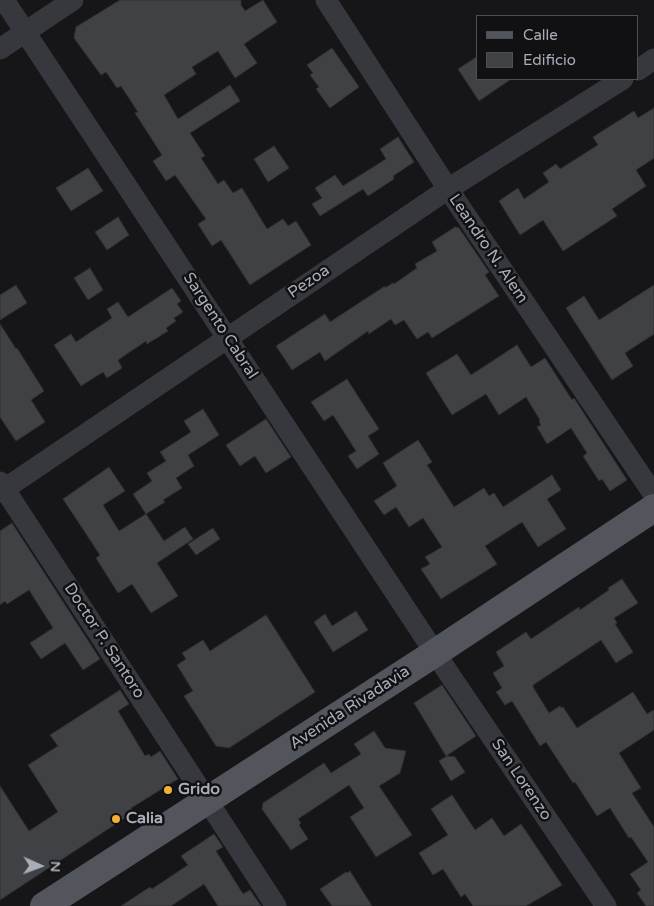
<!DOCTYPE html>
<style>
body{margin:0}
#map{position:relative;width:654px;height:906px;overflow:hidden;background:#161618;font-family:"Varela Round",sans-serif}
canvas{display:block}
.legend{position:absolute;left:476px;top:15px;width:162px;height:65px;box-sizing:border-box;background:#111113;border:1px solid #4d4f55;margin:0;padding:6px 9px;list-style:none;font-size:15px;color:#a8adb8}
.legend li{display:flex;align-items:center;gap:10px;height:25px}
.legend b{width:25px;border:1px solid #4d4f55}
.north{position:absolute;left:15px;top:841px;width:50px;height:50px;-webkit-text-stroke:4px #111113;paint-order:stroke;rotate:92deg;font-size:14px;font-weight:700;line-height:20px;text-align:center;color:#a8adb8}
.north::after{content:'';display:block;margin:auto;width:18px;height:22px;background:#a8adb8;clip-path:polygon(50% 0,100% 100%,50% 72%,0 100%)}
</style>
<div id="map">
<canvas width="654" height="906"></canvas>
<ul class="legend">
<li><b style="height:6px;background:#53555c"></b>Calle</li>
<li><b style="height:14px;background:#404145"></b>Edificio</li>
</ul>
<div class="north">N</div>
</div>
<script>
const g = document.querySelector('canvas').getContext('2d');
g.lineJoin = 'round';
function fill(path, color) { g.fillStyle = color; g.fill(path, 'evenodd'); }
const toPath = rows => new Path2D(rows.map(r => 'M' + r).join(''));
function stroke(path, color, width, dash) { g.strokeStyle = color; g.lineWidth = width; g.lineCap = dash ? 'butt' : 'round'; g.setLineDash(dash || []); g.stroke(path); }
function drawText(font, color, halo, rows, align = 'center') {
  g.font = font + ' "Varela Round",sans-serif'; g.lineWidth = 5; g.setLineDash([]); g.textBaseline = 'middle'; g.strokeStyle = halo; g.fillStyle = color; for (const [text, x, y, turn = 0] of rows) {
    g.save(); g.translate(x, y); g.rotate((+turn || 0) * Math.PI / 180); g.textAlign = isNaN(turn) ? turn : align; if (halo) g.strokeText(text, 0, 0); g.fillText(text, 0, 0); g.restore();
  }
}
const building = toPath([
 [120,0,241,0,241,5,245,11,263,0,277,22,244,44,257,63,235,78,218,51,192,67,196,74,164,95,178,119,230,85,240,101,190,133,205,156,201,158,218,184,224,180,233,193,242,188,267,229,283,219,288,226,296,221,311,245,250,285,221,240,212,246,198,224,206,219,175,175,166,181,153,161,162,155,135,113,138,112,121,86,117,88,106,72,101,75,74,38,76,27,120,0],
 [332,48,359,87,330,108,316,89,319,87,310,75,313,73,307,65,332,48],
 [478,56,478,79,511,79,479,101,458,69,478,56],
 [654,108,654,158,636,170,646,186,612,209,617,216,563,251,543,220,520,235,499,201,518,188,524,199,549,182,543,173,556,164,560,169,598,145,593,137,634,111,638,118,654,108],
 [398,137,414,162,393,176,394,179,368,196,363,189,320,216,312,204,322,198,315,188,335,175,343,186,386,159,380,149,398,137],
 [274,146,289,168,268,182,254,159,274,146],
 [88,168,103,191,71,211,56,188,88,168],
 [118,217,129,235,107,250,95,232,118,217],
 [455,227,459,228,489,272,485,275,499,296,432,338,428,332,417,339,404,320,395,325,391,319,369,334,368,331,325,361,320,352,292,370,276,346,325,314,330,322,385,286,385,288,393,283,394,284,417,268,415,264,437,251,432,242,455,227],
 [90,268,103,290,88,300,74,278,90,268],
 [16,285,27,303,0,320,0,295,16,285],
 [654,285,654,334,625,353,633,366,612,380,566,308,584,296,599,320,654,285],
 [172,288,181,301,177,304,183,312,174,318,176,321,166,328,168,331,147,344,146,341,118,360,122,368,107,378,103,372,81,386,54,345,71,334,76,342,112,318,107,309,118,302,128,317,172,288],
 [0,324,16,349,17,348,44,391,31,400,45,422,16,441,0,417,0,324],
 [517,345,531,367,545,358,572,400,574,398,627,480,610,491,602,479,599,481,583,456,587,453,571,428,547,444,537,427,541,425,539,421,540,420,526,397,499,415,486,394,452,415,426,373,457,354,471,375,517,345],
 [347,379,379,429,368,436,379,454,357,469,348,456,356,451,333,415,324,421,311,402,347,379],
 [203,409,219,435,188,455,194,466,176,478,182,488,163,500,165,502,146,514,164,541,185,527,193,539,157,563,178,596,151,613,132,584,118,593,96,558,100,555,63,499,109,467,125,491,103,505,119,531,146,514,133,494,152,481,147,473,166,461,160,452,191,432,184,421,203,409],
 [266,419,291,457,266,473,255,456,240,466,226,445,266,419],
 [418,440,432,462,427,465,454,507,484,488,489,496,494,493,503,507,552,475,561,490,547,499,566,529,538,547,522,522,485,546,497,564,441,599,421,569,430,564,425,557,442,547,423,518,409,527,396,507,384,515,374,501,397,486,383,463,418,440],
 [12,523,100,659,83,670,65,643,41,659,30,643,53,628,29,590,7,604,5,601,0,605,0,531,12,523],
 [213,528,220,539,196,555,188,544,213,528],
 [622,579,638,603,614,618,617,623,615,624,633,652,616,663,601,640,533,685,533,687,549,713,560,706,561,708,563,707,577,728,633,692,647,714,654,710,654,730,619,753,641,788,632,793,654,827,654,906,646,906,637,893,641,890,630,874,648,862,631,837,629,838,610,808,597,816,575,782,573,783,546,742,540,746,512,701,505,705,496,692,502,688,493,673,504,666,496,652,526,632,531,639,579,607,580,610,609,590,608,588,622,579],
 [356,611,368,630,333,652,314,622,325,614,332,626,356,611],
 [266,615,315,692,229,748,216,746,184,696,193,691,177,665,186,659,182,653,203,640,210,651,266,615],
 [442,685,476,736,446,756,414,703,442,685],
 [120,690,129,704,118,711,145,756,149,754,151,757,160,751,178,779,131,808,134,812,0,900,0,786,29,831,58,812,28,765,58,746,50,735,120,690],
 [374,731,385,748,406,751,400,773,379,786,412,835,376,857,350,817,364,808,349,785,298,819,301,823,299,825,308,839,291,850,262,809,263,803,324,763,331,773,361,754,354,744,374,731],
 [447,756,455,757,465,772,451,781,439,761,447,756],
 [452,795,475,830,492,818,504,836,521,824,562,885,526,906,473,906,465,894,461,897,443,869,433,875,419,853,448,835,431,809,452,795],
 [214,834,223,847,216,851,243,894,250,890,261,906,218,906,204,884,171,906,121,906,150,887,152,889,188,865,181,856,214,834],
 [350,871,372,906,332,906,320,889,346,872,347,873,350,871]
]);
fill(building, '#404145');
stroke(building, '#303034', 1);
stroke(toPath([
 [4,0,435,653,606,906],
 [326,0,448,189,654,495],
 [0,49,73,0],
 [638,70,654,59],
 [0,482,276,906],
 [0,492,448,189,623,79]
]), '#37383d', 21);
stroke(toPath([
 [44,906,435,653,654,508]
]), '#53555c', 28);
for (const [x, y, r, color] of [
 [168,790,5,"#f2b134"],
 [116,819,5,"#f2b134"]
]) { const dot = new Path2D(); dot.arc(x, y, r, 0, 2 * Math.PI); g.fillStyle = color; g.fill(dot); stroke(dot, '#111113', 2); }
drawText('16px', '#a8adb8', '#111113', [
 ["Leandro N. Alem",488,249,56],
 ["Pezoa",309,282,-34],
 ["Sargento Cabral",220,326,57],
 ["Doctor P. Santoro",104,641,57],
 ["Avenida Rivadavia",350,708,-33],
 ["San Lorenzo",521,780,56]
]);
drawText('bold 16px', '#a8adb8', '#111113', [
 ["Grido",178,790],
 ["Calia",126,819]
], 'left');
</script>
